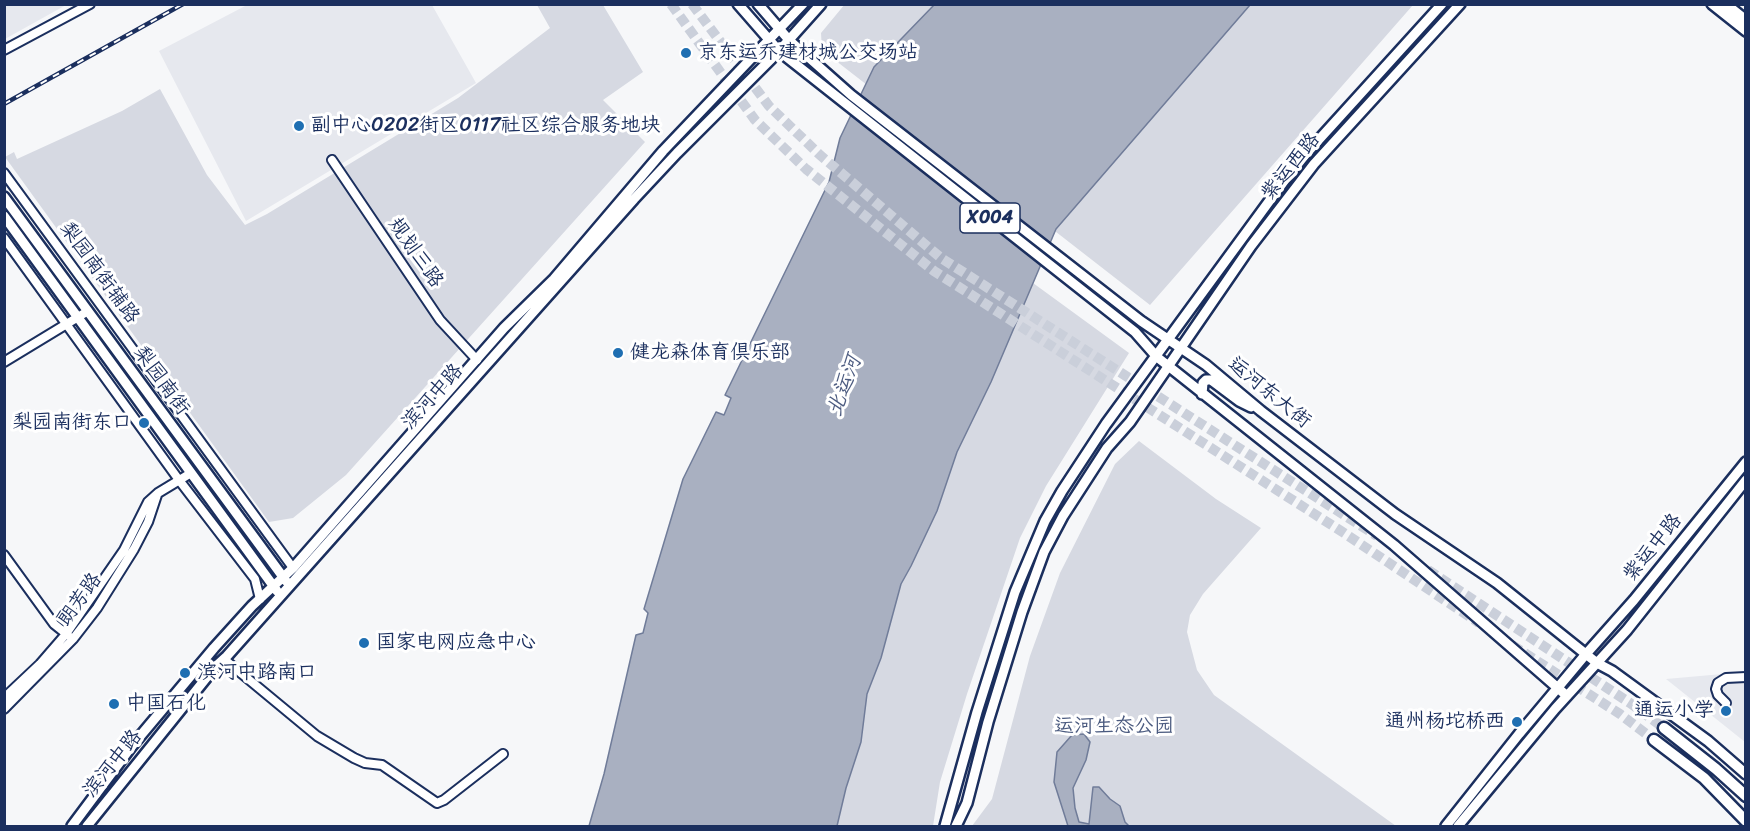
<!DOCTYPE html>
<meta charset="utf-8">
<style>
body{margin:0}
#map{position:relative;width:1750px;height:831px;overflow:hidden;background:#f6f7f9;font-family:Sriracha,sans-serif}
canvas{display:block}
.frame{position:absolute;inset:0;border:6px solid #1b2f5e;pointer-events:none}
</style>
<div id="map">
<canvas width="1750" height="831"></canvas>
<div class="frame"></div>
</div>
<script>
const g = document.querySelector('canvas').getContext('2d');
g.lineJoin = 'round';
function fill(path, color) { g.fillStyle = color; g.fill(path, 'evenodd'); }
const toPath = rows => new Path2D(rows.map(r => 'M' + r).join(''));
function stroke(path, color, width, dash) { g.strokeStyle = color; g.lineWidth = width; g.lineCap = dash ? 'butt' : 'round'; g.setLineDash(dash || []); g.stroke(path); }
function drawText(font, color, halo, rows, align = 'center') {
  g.font = font + ' Sriracha,"LXGW WenKai TC",sans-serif'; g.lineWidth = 6; g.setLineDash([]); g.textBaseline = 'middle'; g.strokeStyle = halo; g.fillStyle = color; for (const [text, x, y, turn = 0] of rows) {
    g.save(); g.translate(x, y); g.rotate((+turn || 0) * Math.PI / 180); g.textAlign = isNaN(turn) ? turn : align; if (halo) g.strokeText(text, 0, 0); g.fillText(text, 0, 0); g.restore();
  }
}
fill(toPath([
 [5,4,66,4,66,5,5,39],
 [247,5,432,5,476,83,246,221,159,51],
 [1745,672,1745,742,1666,679]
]), '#e6e8ee');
fill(toPath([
 [845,4,1413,5,1150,305,822,50,821,33],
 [537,5,603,5,643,72,603,100,645,142,346,475,293,518,269,522,5,157,14,152,17,159,122,111,160,89,207,175,245,225,267,214,458,98,550,28],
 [1033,283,1129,353,1046,486,1020,538,967,694,940,782,933,826,837,826,846,788,861,742,867,694,881,658,901,584,911,566,937,511,957,452,991,382],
 [1139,441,1216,499,1261,528,1203,594,1190,615,1187,632,1197,670,1214,695,1396,826,972,826,992,799,1030,656,1060,573,1115,464]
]), '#d6d9e2');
const water = toPath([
 [934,5,1250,5,1056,229,991,382,957,452,937,511,911,566,901,584,881,658,867,694,861,742,846,788,837,826,589,826,604,774,636,635,643,633,648,613,644,609,683,479,716,412,724,415,731,398,725,395,829,182,840,138,874,67,934,5],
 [1084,734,1090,742,1086,760,1073,788,1075,808,1079,822,1089,824,1093,787,1099,787,1110,799,1120,806,1125,822,1129,826,1068,826,1054,782,1057,752,1072,735,1084,734]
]);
fill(water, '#a9b0c1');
stroke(water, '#707c99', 1.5);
stroke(toPath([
 [671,4,755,120,806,169,934,271,1341,531,1479,623],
 [692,4,769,106,820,155,941,258,1377,536],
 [1428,570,1630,703,1664,728],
 [1512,645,1620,714,1654,740]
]), '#cacfda', 10, [10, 5]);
const minor = toPath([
 [4,50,90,4],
 [332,160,440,320,477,360],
 [4,173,293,568],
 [4,238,179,480,255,579,260,599],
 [4,362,88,311],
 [4,555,54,624,69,636],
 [224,659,317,736,354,758,365,763,382,765,437,803,444,800,503,754],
 [4,698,40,664,66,634,124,550,148,502,158,493,191,473],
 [1726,703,1718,695,1716,689,1718,683,1726,678,1746,677],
 [4,709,73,639,97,608,134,549,148,522,157,495]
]);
const major = toPath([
 [738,4,779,51,1135,332,1157,357,1394,545,1567,696],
 [758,4,789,40,851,95,1141,321,1206,365,1261,411,1395,514,1497,583,1597,663,1612,671,1708,741,1746,774],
 [1712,4,1746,31],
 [1726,4,1746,20],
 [4,197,286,581],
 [4,216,277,591],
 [1202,394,1203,383,1206,380,1211,380,1239,401,1251,407],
 [72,826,131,747,214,648,252,606,293,568,504,328,554,279,663,151,803,4],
 [87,826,215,667,227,656,634,199,677,153,779,51,821,4],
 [945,826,977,712,1015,592,1045,521,1062,491,1106,424,1295,166,1442,4],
 [956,826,967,803,988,722,1022,612,1044,552,1063,516,1107,448,1130,422,1251,246,1314,164,1460,4],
 [1446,826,1519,734,1586,654,1634,600,1746,462],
 [1458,826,1555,709,1627,630,1746,480]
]);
const highway = toPath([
 [1664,728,1716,769,1746,796],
 [1654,740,1704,778,1746,821]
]);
stroke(minor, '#1b2f5e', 12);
stroke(major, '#1b2f5e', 14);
stroke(highway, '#1b2f5e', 15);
stroke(minor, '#fff', 8);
stroke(major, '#fff', 9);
stroke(highway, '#fff', 10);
const rail = toPath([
 [4,104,183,4]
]);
stroke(rail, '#1b2f5e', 4.5);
stroke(rail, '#fff', 2, [7]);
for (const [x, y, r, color] of [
 [686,53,6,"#1f6fb2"],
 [299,126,6,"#1f6fb2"],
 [618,353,6,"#1f6fb2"],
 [144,423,6,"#1f6fb2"],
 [364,643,6,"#1f6fb2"],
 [185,673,6,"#1f6fb2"],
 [114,704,6,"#1f6fb2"],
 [1726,711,6,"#1f6fb2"],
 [1517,722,6,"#1f6fb2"]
]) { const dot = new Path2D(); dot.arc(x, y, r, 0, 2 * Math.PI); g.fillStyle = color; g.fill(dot); stroke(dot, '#fff', 2); }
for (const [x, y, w] of [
 [990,218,60]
]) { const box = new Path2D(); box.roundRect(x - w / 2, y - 15, w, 30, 4.5); g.fillStyle = '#fff'; g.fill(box); stroke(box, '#1b2f5e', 1.5); }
drawText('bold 18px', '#1b2f5e', null, [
 ["X004",990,218]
]);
drawText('20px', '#1b2f5e', '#fff', [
 ["京东运乔建材城公交场站",698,53],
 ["副中心0202街区0117社区综合服务地块",311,126],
 ["健龙森体育俱乐部",630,353],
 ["梨园南街东口",132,423,"right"],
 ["国家电网应急中心",376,643],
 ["滨河中路南口",197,673],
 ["中国石化",126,704],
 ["通运小学",1714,711,"right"],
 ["通州杨坨桥西",1505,722,"right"]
], 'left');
drawText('20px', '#1b2f5e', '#fff', [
 ["紫运西路",1291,167,-51],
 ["规划三路",415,253,55],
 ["梨园南街辅路",99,273,54],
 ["梨园南街",161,381,54],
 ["运河东大街",1269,393,39],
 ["滨河中路",433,397,-48],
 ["紫运中路",1653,548,-51],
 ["朗芳路",80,600,-54],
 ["滨河中路",113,764,-51]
]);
drawText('20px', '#4a5a7f', '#fff', [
 ["运河生态公园",1114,727]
]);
drawText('italic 21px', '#4d5c81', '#fff', [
 ["北运河",845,386,-70]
]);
</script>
